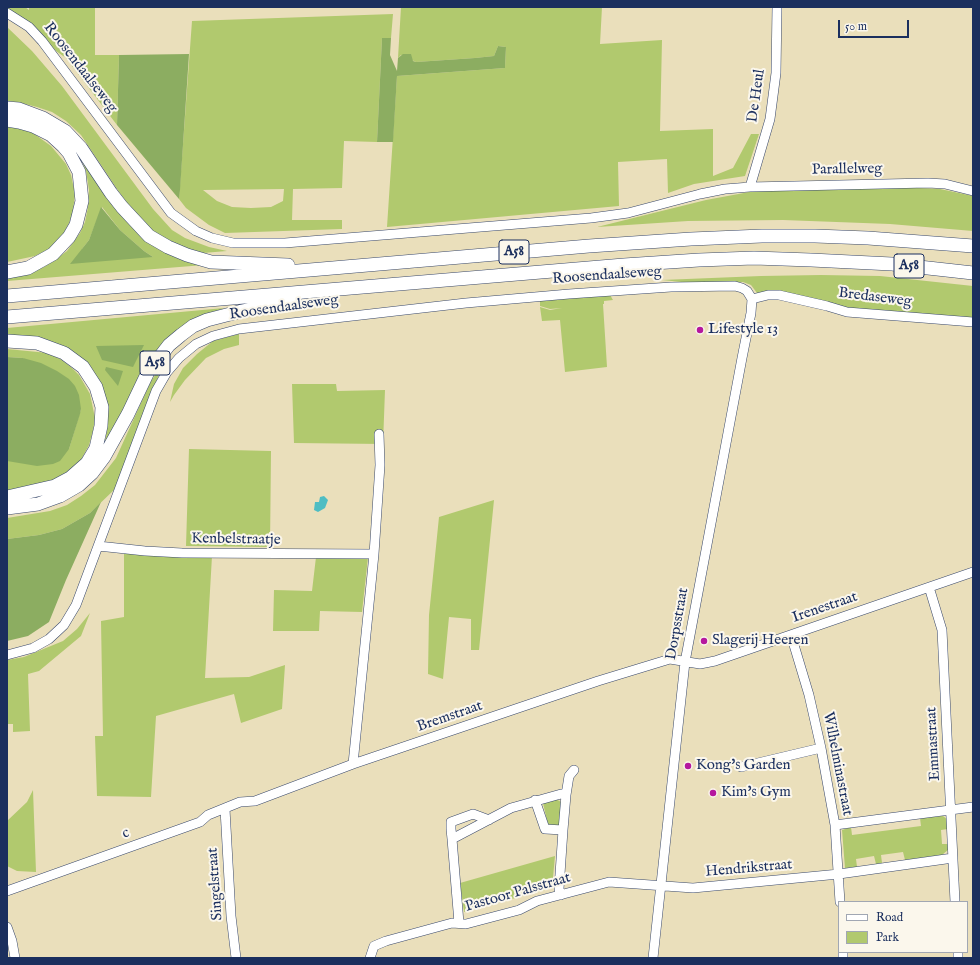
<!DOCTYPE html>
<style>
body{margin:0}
#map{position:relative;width:980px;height:965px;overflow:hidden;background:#eadfbb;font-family:"IM FELL English",serif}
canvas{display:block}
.frame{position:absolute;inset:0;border:8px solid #1b2f5e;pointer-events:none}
.legend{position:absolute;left:838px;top:901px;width:130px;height:52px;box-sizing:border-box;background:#fbf7ec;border:1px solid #a1a7b3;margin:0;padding:5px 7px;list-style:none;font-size:12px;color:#1b2f5e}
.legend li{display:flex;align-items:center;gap:8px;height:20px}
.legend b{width:20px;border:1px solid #a1a7b3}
.scale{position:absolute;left:838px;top:20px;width:71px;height:18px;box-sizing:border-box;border:2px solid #1b2f5e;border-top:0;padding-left:5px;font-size:12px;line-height:14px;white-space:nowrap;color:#1b2f5e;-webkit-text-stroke:3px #fbf7ec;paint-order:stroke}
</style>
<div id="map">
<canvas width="980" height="965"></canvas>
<div class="frame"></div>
<ul class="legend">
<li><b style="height:5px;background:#fff"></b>Road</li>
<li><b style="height:11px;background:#b1c96e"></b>Park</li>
</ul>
<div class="scale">50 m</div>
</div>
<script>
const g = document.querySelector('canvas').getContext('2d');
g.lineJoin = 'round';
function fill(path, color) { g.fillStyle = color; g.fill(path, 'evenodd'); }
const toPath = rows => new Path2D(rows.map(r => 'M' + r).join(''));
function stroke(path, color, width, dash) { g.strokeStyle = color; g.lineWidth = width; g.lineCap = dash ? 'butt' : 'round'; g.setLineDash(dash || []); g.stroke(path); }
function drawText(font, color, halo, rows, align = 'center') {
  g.font = font + ' "IM FELL English",serif'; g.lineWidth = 4; g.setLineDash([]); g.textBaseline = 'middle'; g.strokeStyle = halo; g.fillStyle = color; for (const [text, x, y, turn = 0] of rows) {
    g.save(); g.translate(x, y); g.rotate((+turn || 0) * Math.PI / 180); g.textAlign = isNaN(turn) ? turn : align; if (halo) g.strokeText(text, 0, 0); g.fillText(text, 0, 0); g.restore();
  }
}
fill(toPath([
 [7,7,25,7,29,10,29,7,95,7,95,55,119,55,117,125,66,58,56,51,39,33,7,9],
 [401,7,602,7,600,44,662,40,660,131,713,129,713,176,733,168,751,134,759,134,745,176,694,184,668,193,667,159,618,162,619,206,387,227,397,76,505,68,506,47,498,46,494,56,475,58,416,62,401,55,398,58],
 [393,14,391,38,382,38,377,142,344,141,342,188,293,189,292,220,342,220,342,229,225,233,209,225,186,208,179,199,192,21],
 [284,189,283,201,271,207,251,208,232,207,217,201,203,190],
 [7,27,32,51,62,86,153,209,172,230,185,238,209,247,227,251,203,253,174,245,153,231,131,208,119,192,81,135,66,121,52,112,37,107,17,102,7,101],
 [7,127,19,128,33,133,51,146,66,164,71,175,75,193,73,212,69,223,64,233,49,249,35,256,7,262],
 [81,158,164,251,188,262,204,265,7,281,7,278,31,272,44,267,59,257,67,251,80,233,85,222,88,207,89,190,86,171],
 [102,207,120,230,144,251,153,257,82,249,89,240],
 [897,187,940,189,973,196,973,231,890,224,783,220,688,221,597,227,706,200,771,188],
 [821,275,880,276,973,286,973,318,848,308,778,292,757,293,751,285,743,282,691,283,662,280,761,276],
 [610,295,613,300,604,301,604,304,603,304,607,367,565,372,560,320,542,321,540,307,550,310,562,308,550,309,540,306,540,301],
 [224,308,192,322,137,380,124,409,101,452,106,437,107,419,86,364,7,335,7,328],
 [239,334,239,345,224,349,206,358,185,380,174,395,170,402,174,384,183,368,197,354,213,341],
 [7,349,48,353,62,360,71,367,79,375,90,394,95,418,93,431,89,445,81,460,72,470,50,483,7,491,7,461,69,449,81,409,23,358,7,357],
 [163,364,115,489,90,513,62,529,39,535,7,539,7,518,50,511,67,505,81,496,95,485,116,458,151,381],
 [292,384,336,384,337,391,385,390,383,444,294,443],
 [189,449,271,451,270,547,186,546],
 [494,500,479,650,471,650,471,619,449,617,443,679,428,674,429,615,439,517],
 [124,553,212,556,205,678,249,677,285,665,282,709,241,723,234,694,156,716,151,797,97,796,95,736,103,736,101,621,124,617],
 [316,557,368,557,362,612,320,611,319,631,273,631,274,590,312,591],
 [90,613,81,636,39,671,28,674,30,731,13,732,13,724,7,724,7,660,24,657,63,641,77,629],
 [33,790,36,872,17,871,7,866,7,821,27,802],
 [556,799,561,802,559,825,548,825,543,803],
 [943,816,948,820,948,829,941,830,942,844,949,844,949,849,942,855,905,860,903,852,881,855,882,863,876,864,874,856,856,859,857,867,845,868,842,830,851,827,852,835,921,826,920,818],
 [555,856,552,888,464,912,460,883]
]), '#b1c96e');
fill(toPath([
 [382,38,391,38,390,55,397,71,398,58,403,54,411,54,413,61,416,62,475,58,494,56,498,46,506,47,505,68,397,76,393,142,377,142],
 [189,54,180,190,179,199,117,125,119,55],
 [101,207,120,230,144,251,153,257,70,264,89,240],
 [144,345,133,367,102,360,96,346],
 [7,357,23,358,41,363,57,371,69,379,75,386,79,395,81,409,80,414,69,449,60,461,53,464,37,466,7,461],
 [106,367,123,371,118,386,105,370],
 [101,502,66,580,49,622,28,636,7,641,7,539,39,535,62,529,90,513]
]), '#8cad61');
fill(toPath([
 [324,496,328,500,325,508,318,512,314,510,315,502,319,502,320,497]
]), '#4ebdc3');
const minor = toPath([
 [7,13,29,27,42,41,171,213,196,231,212,238,233,243,285,243,591,218,628,213,700,194,725,189,750,187,928,183,945,184,973,191],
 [750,187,770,119,776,73,777,7],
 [752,299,768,295,779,295,827,306,847,312,973,322],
 [98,546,145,551,182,553,374,554],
 [929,587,942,630,955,902],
 [791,635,809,695,821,748,835,825,840,902],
 [7,655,33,648,49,639,64,625,76,605,156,391,167,372,179,358,196,344,213,336,239,329,466,303,569,294,671,287,735,286,742,288,747,291,752,299,751,313,742,358,685,662,653,958],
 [353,764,374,554,380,465,379,434],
 [741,767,821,748],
 [566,795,569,776,574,770],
 [535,800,545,829,563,830],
 [225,809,231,916,236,958],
 [835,825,973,807],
 [452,839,451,829,451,822,473,814,489,820],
 [7,891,200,822,208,815,240,802,255,801,353,764,598,681,670,659,700,664,715,661,973,572],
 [459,923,452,839,511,808,561,794,566,795,563,830,559,889,561,895],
 [7,927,12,941,15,958],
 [843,952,843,958],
 [958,952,958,958],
 [370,958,374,946,386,941,452,923,466,924,519,910,537,901,609,882,693,888,839,874,953,858]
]);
const highway = toPath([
 [7,108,19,109,43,118,65,131,81,148,111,193,122,207,149,236,168,247,187,255,211,262,288,265],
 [7,120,19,122,33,126,51,135,63,146,69,153,79,172,82,201,76,225,69,237,53,254,28,268,7,272],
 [7,296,589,246,691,239,762,236,815,236,868,238,973,246],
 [7,317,624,265,699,260,754,258,811,260,892,264,973,273],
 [7,341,37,343,64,353,83,367,96,387,102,407,101,426,96,448,87,463,70,478,55,486,7,497],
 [7,508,38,504,60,496,79,485,92,473,104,457,128,414,148,372,169,345,181,335,193,326,207,320,242,311,295,300]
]);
stroke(minor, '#3a496c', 10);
stroke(highway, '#3a496c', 14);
stroke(minor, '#fff', 9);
stroke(highway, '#fff', 13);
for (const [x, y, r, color] of [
 [700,330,4,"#b5179e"],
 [704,641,4,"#b5179e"],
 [688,766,4,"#b5179e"],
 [713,793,4,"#b5179e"]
]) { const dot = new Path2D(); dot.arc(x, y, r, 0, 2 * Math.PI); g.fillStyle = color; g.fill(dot); stroke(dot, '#fbf7ec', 1.5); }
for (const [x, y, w] of [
 [514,252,30],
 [909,266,30],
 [155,363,30]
]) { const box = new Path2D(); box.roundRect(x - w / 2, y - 12, w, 24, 3); g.fillStyle = '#fbf7ec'; g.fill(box); stroke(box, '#1b2f5e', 1); }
drawText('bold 14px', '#1b2f5e', null, [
 ["A58",514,252],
 ["A58",909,266],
 ["A58",155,363]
]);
drawText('15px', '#1b2f5e', '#fbf7ec', [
 ["Roosendaalseweg",80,68,52],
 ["De Heul",757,96,-82],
 ["Parallelweg",847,170,-1],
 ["Roosendaalseweg",607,276,-4],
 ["Bredaseweg",875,298,7],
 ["Roosendaalseweg",284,308,-8],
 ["Kenbelstraatje",236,540,1],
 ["Irenestraat",825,608,-19],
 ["Dorpsstraat",678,624,-80],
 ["Bremstraat",450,717,-19],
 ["Emmastraat",934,744,-93],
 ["Wilhelminastraat",837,764,79],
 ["c",126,834,-20],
 ["Hendrikstraat",749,869,-5],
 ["Singelstraat",216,884,-94],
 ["Pastoor Palsstraat",518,893,-16]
]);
drawText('15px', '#1b2f5e', '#fbf7ec', [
 ["Lifestyle 13",708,330],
 ["Slagerij Heeren",712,641],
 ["Kong's Garden",696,766],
 ["Kim's Gym",721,793]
], 'left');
</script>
